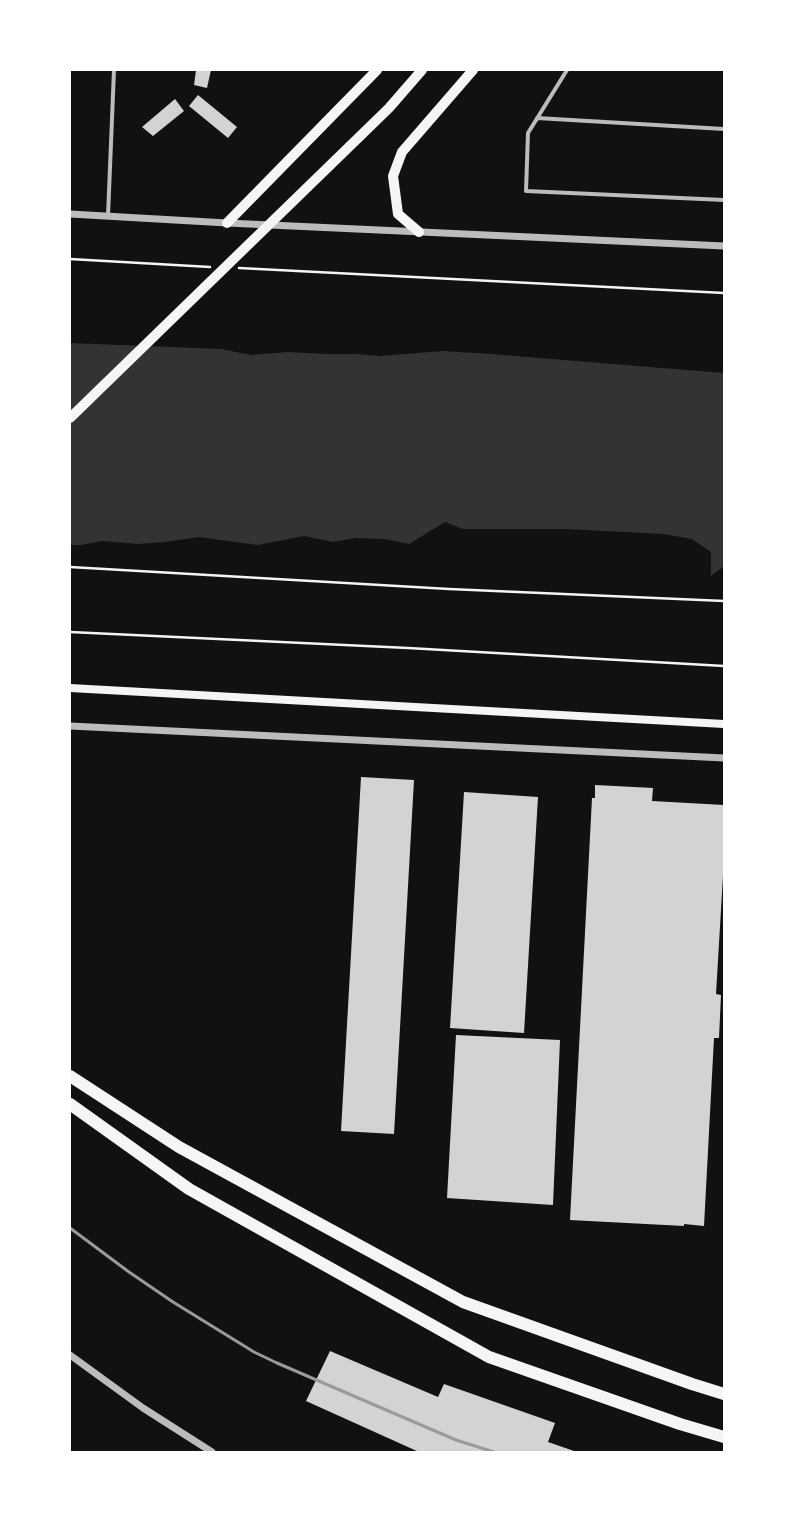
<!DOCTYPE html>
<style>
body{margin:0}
#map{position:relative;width:794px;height:1522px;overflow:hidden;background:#111;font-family:"PT Serif",serif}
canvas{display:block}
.frame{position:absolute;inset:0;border:71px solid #fff;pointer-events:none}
</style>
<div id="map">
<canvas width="794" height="1522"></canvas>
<div class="frame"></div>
</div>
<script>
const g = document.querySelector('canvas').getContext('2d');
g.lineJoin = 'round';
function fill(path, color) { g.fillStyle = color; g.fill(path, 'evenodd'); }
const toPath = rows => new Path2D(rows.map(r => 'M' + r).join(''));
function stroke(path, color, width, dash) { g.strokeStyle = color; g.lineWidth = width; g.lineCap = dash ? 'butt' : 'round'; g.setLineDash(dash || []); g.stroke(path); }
fill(toPath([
 [70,343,221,349,251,355,288,352,325,354,356,354,379,356,443,351,490,354,724,373,724,566,711,576,711,552,692,539,664,534,565,529,463,529,445,522,409,544,384,539,355,538,333,542,304,536,258,545,199,537,165,542,138,544,103,541,81,545,70,545]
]), '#333');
fill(toPath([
 [196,70,211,70,207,88,194,85],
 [198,95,237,127,228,138,189,106],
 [175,99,184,111,153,136,142,127],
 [361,777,414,780,394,1134,341,1131],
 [595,785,653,788,652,801,724,805,724,859,716,994,721,995,719,1038,714,1038,704,1226,684,1224,684,1226,570,1220,592,798,595,798],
 [464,792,538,797,524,1033,450,1028],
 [456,1035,560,1040,553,1205,447,1198],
 [330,1351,438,1397,444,1384,555,1423,548,1442,577,1452,419,1452,306,1401]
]), '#d3d3d3');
stroke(toPath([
 [70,259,210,267],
 [239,268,724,293],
 [70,567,449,589,724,601],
 [70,632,408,648,724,666]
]), '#f5f5f5', 2.5);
stroke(toPath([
 [567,70,528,133,526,191,724,200],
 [537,118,724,129],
 [108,216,114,70]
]), '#bcbcbc', 4);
stroke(toPath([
 [70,214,227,223,724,246],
 [70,726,724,758],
 [70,1355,143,1408,212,1452]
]), '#bcbcbc', 7);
stroke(toPath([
 [70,688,724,724]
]), '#f5f5f5', 8);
stroke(toPath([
 [227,223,377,70],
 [419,232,398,214,393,176,402,152,473,70],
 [70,418,389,108,422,70]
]), '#f5f5f5', 10);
stroke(toPath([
 [70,1076,179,1147,463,1302,692,1384,724,1394],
 [70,1104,189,1189,489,1357,680,1424,724,1437]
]), '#f5f5f5', 12);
stroke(toPath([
 [70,1228,129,1272,173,1302,254,1352,277,1363,456,1440,494,1452]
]), '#9a9a9a', 3);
</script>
